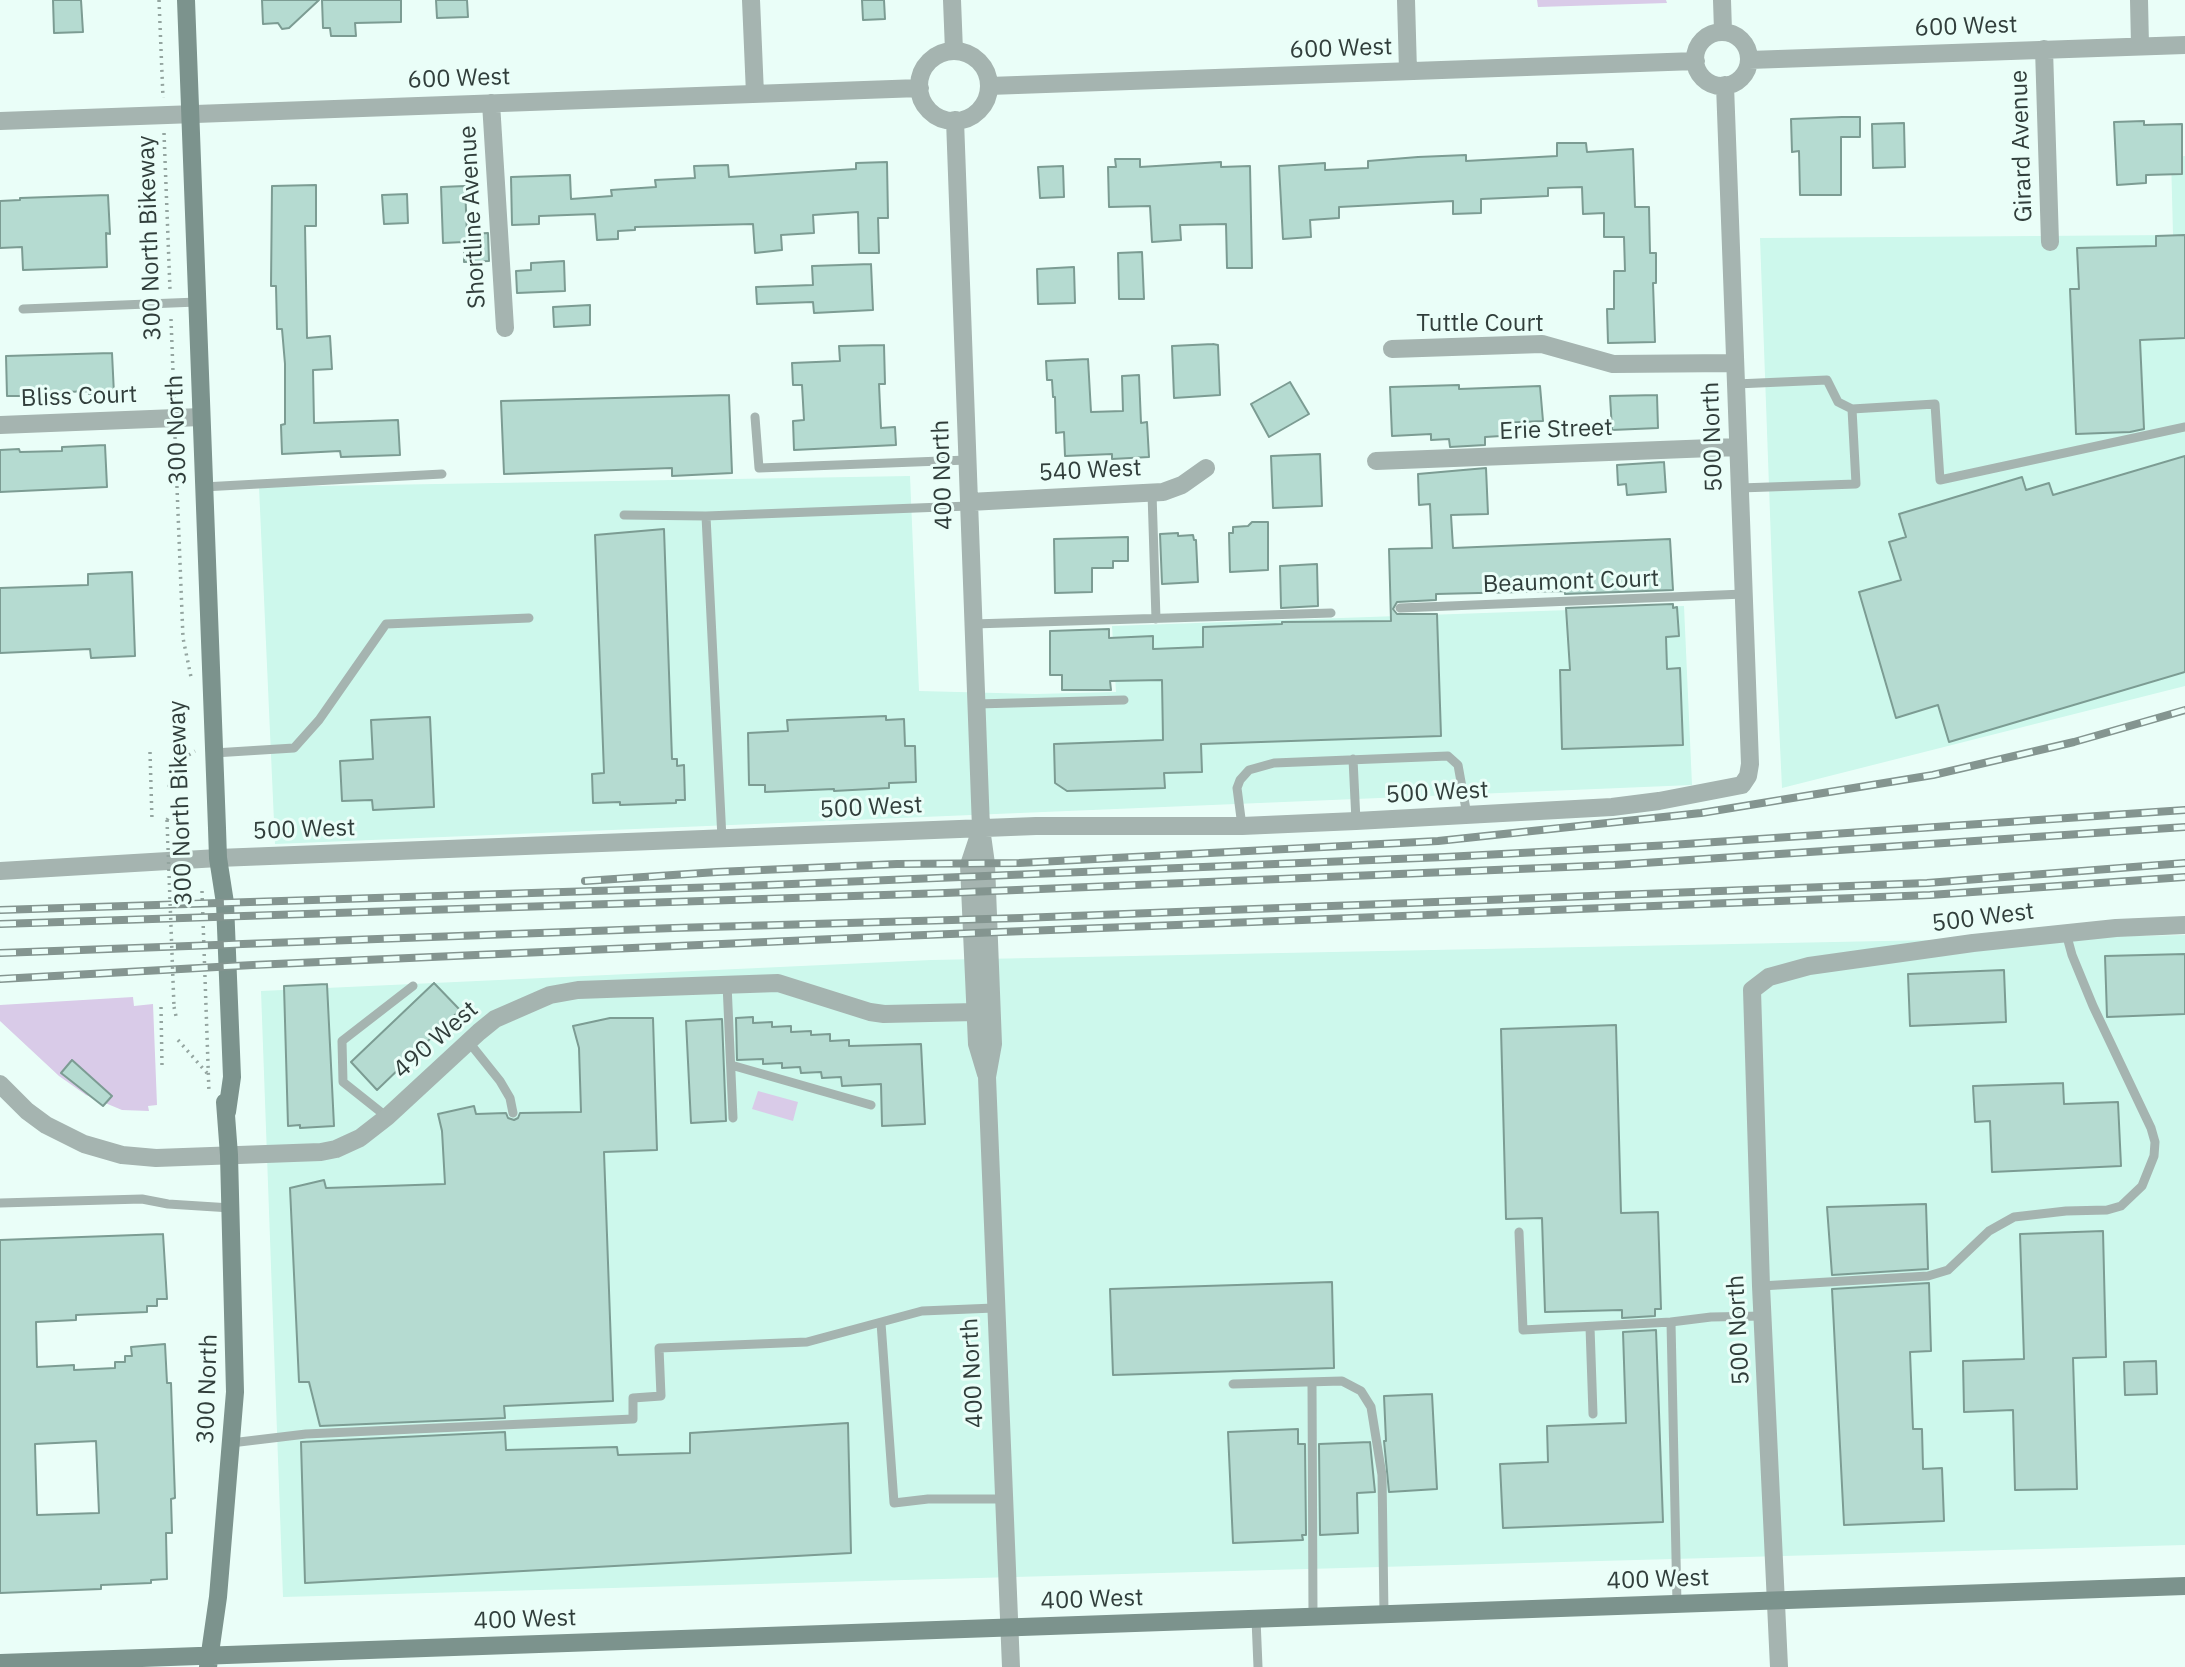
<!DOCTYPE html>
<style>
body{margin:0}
canvas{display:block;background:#eafef8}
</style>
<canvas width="2185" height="1667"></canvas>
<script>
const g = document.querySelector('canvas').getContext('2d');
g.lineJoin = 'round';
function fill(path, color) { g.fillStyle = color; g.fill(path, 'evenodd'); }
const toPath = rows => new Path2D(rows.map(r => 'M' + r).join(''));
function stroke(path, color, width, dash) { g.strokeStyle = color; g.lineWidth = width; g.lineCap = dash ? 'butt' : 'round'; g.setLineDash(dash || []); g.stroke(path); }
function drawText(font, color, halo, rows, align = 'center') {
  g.font = font + ' "IBM Plex Sans",sans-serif'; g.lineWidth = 6; g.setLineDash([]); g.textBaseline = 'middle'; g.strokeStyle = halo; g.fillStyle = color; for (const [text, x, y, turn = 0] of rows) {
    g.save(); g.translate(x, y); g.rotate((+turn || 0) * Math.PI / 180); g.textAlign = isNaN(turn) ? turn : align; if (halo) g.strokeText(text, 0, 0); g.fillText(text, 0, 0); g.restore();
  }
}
fill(toPath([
 [2185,156,2185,686,1782,788,1773,597,1760,238,2173,235,2171,157],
 [910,476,919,691,1036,694,1116,692,1112,626,1684,606,1692,785,275,844,259,487],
 [2185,935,2185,1545,283,1597,261,991,931,960]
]), '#cdf8ec');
fill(toPath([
 [1537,0,1666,0,1667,3,1538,7],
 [133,997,134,1006,153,1004,157,1105,148,1106,149,1111,122,1110,86,1095,59,1076,0,1021,0,1005],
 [758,1091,798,1102,793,1121,752,1109]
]), '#d9cbe8');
const building = toPath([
 [53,0,81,0,83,32,54,33,53,0],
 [262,0,319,0,289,28,282,29,278,23,263,24,262,0],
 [322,0,401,0,401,22,355,23,356,36,331,36,330,28,323,28,322,0],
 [436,0,467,0,468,17,437,18,436,0],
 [862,0,884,0,885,19,863,20,862,0],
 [1842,117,1860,117,1860,137,1841,137,1841,195,1800,195,1799,151,1792,152,1791,119,1842,117],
 [2144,121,2144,125,2182,124,2182,174,2146,175,2146,183,2117,185,2114,122,2144,121],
 [1904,123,1905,167,1873,168,1872,124,1904,123],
 [1557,143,1586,143,1587,152,1633,149,1635,207,1649,207,1650,253,1656,253,1656,283,1653,283,1655,342,1608,343,1607,309,1614,309,1614,271,1625,271,1624,237,1604,237,1604,213,1583,214,1582,187,1548,188,1548,196,1481,199,1481,213,1453,214,1453,201,1339,207,1339,218,1310,220,1311,237,1283,239,1279,166,1325,163,1325,170,1368,168,1368,161,1418,157,1466,155,1466,161,1557,156,1557,143],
 [1115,159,1140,159,1140,167,1221,162,1221,167,1250,166,1252,268,1227,268,1226,224,1180,225,1181,240,1152,242,1150,206,1109,207,1108,167,1116,167,1115,159],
 [887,162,888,218,878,218,879,253,859,253,858,212,813,215,814,233,781,235,782,250,755,253,753,224,635,227,635,230,618,231,618,239,597,240,595,214,539,216,539,224,512,225,511,177,570,175,571,199,612,196,611,190,656,187,655,180,695,178,694,166,728,165,729,177,856,169,856,163,887,162],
 [1063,166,1064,197,1040,198,1038,167,1063,166],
 [316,185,316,226,305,226,307,338,330,336,332,369,313,370,314,423,398,420,400,455,341,457,340,451,282,454,281,425,285,424,285,364,282,329,277,329,276,286,271,286,272,186,316,185],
 [465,186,467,234,488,233,489,261,464,262,464,242,443,243,441,187,465,186],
 [407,194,408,223,384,224,382,195,407,194],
 [108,195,110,234,106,233,107,267,23,270,22,247,0,248,0,201,20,200,20,198,108,195],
 [2185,235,2185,338,2140,340,2144,429,2130,432,2076,434,2070,289,2079,289,2077,248,2156,246,2156,236,2185,235],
 [1142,252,1144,299,1119,299,1118,253,1142,252],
 [564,261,565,291,517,293,516,271,531,270,531,263,564,261],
 [871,264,873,310,814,313,813,302,757,304,756,287,813,285,812,266,871,264],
 [1074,267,1075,303,1038,304,1037,269,1074,267],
 [590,305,590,325,554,327,553,307,590,305],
 [1213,344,1218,345,1220,395,1174,398,1172,346,1213,344],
 [884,345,885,384,879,384,881,428,895,427,896,445,794,450,793,421,804,420,802,385,793,385,792,363,840,361,839,346,884,345],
 [112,353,114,394,89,394,89,391,48,393,49,396,7,396,6,356,112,353],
 [1088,359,1091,412,1123,411,1122,376,1139,375,1141,423,1147,422,1149,457,1112,459,1112,454,1065,456,1064,432,1056,433,1055,397,1053,397,1052,380,1047,380,1046,361,1088,359],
 [1290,382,1309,414,1269,437,1251,404,1290,382],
 [1459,385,1459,389,1540,386,1543,421,1500,423,1501,436,1485,437,1485,445,1450,447,1449,439,1431,440,1431,434,1392,436,1390,387,1459,385],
 [729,395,732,473,672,476,672,468,504,474,501,401,729,395],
 [1657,395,1658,428,1612,430,1610,396,1657,395],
 [105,445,107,487,0,492,0,450,19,449,20,452,62,451,62,447,105,445],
 [1320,454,1322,506,1273,508,1271,456,1320,454],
 [2185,456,2185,672,1949,742,1938,705,1896,718,1859,592,1901,580,1889,542,1906,537,1899,514,2022,477,2026,490,2049,483,2053,495,2185,456],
 [1664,462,1666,492,1627,495,1626,484,1618,485,1617,465,1664,462],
 [1486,468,1488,514,1451,515,1453,548,1670,539,1673,590,1565,594,1565,591,1436,594,1436,600,1397,602,1393,609,1397,614,1437,614,1441,736,1201,744,1202,772,1164,773,1165,788,1067,791,1055,783,1054,744,1163,740,1162,680,1110,681,1111,690,1062,690,1062,675,1050,675,1050,631,1109,629,1109,638,1153,636,1153,649,1203,647,1203,627,1282,624,1282,622,1391,621,1389,549,1432,548,1430,504,1419,505,1418,474,1486,468],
 [1252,522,1268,522,1268,570,1230,572,1229,533,1233,533,1233,527,1248,526,1252,522],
 [664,529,672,759,677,759,677,766,684,765,685,800,676,800,676,803,620,805,620,802,593,803,592,774,604,773,595,535,664,529],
 [1178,533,1178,536,1193,535,1194,540,1196,540,1198,582,1162,584,1160,534,1178,533],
 [1128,537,1128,561,1113,561,1113,568,1092,568,1092,592,1055,593,1054,539,1128,537],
 [1317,564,1318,606,1281,608,1280,566,1317,564],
 [132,572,135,656,91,658,90,649,0,653,0,588,88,585,88,574,132,572],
 [1673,604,1673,608,1677,607,1679,636,1666,637,1667,669,1680,668,1683,745,1562,749,1560,670,1570,670,1566,608,1673,604],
 [886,716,886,720,904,719,905,746,915,746,916,782,889,783,889,788,834,791,834,789,765,792,765,785,749,785,748,733,788,731,787,720,886,716],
 [430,717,434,807,373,810,372,800,342,801,340,761,373,759,371,720,430,717],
 [2185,954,2185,1014,2107,1017,2105,956,2185,954],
 [2004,970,2006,1022,1910,1026,1908,974,2004,970],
 [434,983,460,1010,377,1090,351,1062,434,983],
 [327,984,334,1126,300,1128,300,1125,288,1126,284,986,327,984],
 [753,1017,753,1023,772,1022,772,1027,791,1026,791,1032,811,1031,811,1035,830,1034,830,1041,849,1040,849,1046,921,1044,925,1124,882,1126,881,1084,842,1086,841,1077,822,1078,821,1072,801,1073,800,1067,782,1068,782,1063,763,1064,763,1059,737,1060,736,1018,753,1017],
 [610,1018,653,1018,657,1150,604,1152,613,1401,504,1406,505,1418,320,1426,309,1382,299,1382,290,1188,324,1180,326,1188,445,1184,442,1131,438,1114,474,1106,476,1114,506,1113,508,1118,514,1120,518,1118,520,1113,581,1112,579,1048,573,1026,610,1018],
 [722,1019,726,1121,691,1123,686,1021,722,1019],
 [1616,1025,1621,1213,1658,1212,1661,1309,1655,1309,1655,1316,1622,1318,1622,1310,1545,1312,1542,1218,1506,1219,1501,1029,1616,1025],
 [72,1060,112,1096,103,1106,61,1073,72,1060],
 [2063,1083,2064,1104,2118,1102,2121,1166,1992,1172,1990,1121,1975,1122,1973,1086,2063,1083],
 [1926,1204,1928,1269,1832,1275,1827,1207,1926,1204],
 [2103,1231,2106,1357,2073,1358,2077,1489,2015,1490,2013,1410,1964,1412,1963,1361,2024,1359,2020,1234,2103,1231],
 [163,1234,167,1299,157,1299,157,1306,147,1306,147,1312,76,1315,76,1320,36,1322,37,1367,74,1365,74,1370,115,1368,115,1362,125,1362,125,1356,132,1356,131,1347,165,1344,167,1383,171,1383,175,1498,171,1499,172,1533,166,1533,167,1579,151,1580,151,1583,101,1585,101,1589,0,1593,0,1240,163,1234],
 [96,1441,99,1513,37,1515,35,1444,96,1441],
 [1332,1282,1334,1368,1113,1375,1110,1289,1332,1282],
 [1929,1283,1931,1351,1910,1352,1913,1429,1922,1429,1923,1469,1942,1468,1944,1521,1844,1525,1832,1289,1929,1283],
 [1656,1330,1663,1522,1503,1528,1500,1464,1548,1462,1547,1426,1626,1423,1623,1332,1656,1330],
 [2156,1361,2157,1394,2125,1395,2124,1362,2156,1361],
 [1432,1394,1437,1489,1389,1492,1384,1441,1386,1441,1384,1396,1432,1394],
 [848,1423,851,1553,305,1583,301,1442,505,1432,506,1450,617,1447,618,1455,690,1453,690,1433,848,1423],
 [1298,1429,1298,1444,1305,1444,1306,1535,1302,1535,1303,1540,1233,1543,1228,1432,1298,1429],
 [1370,1442,1375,1492,1357,1493,1358,1533,1320,1535,1319,1444,1370,1442]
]);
fill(building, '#b5dbd1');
stroke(building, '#7c9c93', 2);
stroke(toPath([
 [159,0,163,98],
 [164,133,170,290],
 [171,319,174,398],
 [175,437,183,638,191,677],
 [150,752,152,820],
 [169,787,171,766,195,751],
 [167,820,170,815],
 [202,891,209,1093],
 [161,1007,162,1066],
 [174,1007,176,1016],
 [178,1040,207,1073]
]), '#94a5a0', 3.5, [2, 5]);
stroke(toPath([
 [23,309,197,302],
 [1736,384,1827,380,1838,402,1852,409],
 [755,417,759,468,967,460],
 [203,487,442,474],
 [1740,488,1856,484,1852,409,1935,404,1940,480,2185,427],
 [1152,493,1156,619],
 [624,515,706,516,722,839],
 [706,516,969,506],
 [1400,608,1744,594],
 [973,624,1331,613],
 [977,704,1124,700],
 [214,753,294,748,319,720,386,624,529,618],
 [1353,759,1356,821],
 [1242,826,1237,788,1240,780,1249,770,1274,763,1448,756,1458,765,1467,815],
 [727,984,733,1118],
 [468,1041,500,1081,510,1098,513,1113],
 [731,1065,871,1105],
 [387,1117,343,1082,342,1041,413,986],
 [0,1203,142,1199,168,1204,231,1208],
 [1519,1232,1523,1330,1671,1322],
 [1761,1286,1928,1276,1948,1270,1989,1231,2014,1217,2066,1211,2107,1210,2121,1206,2142,1186,2154,1156,2155,1142,2151,1128,2093,1006,2072,955,2066,933],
 [881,1323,894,1503,928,1499,1003,1499],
 [1590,1327,1593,1414],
 [1312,1383,1313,1617],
 [1233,1384,1342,1381,1361,1391,1371,1407,1382,1475,1384,1614],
 [231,1443,306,1434,633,1419,633,1398,661,1396,659,1348,807,1342,922,1311,994,1308],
 [1677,1604,1671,1322,1711,1317,1763,1316],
 [1256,1619,1258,1667]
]), '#a5b4b0', 9);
stroke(toPath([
 [751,0,755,94],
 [952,0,954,51],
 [1406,0,1408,71],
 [1722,0,1723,31],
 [2139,0,2140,45],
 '1695 59a27 27 0 1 1 54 0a27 27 0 1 1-54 0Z',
 [2044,49,2050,242],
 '919 86a35 35 0 1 1 70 0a35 35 0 1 1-70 0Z',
 [1749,60,2185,45],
 [989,86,1696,61],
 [491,103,505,328],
 [955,120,981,828,986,864,993,1044,987,1077,1011,1667],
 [0,121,920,88],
 [1392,349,1542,344,1613,364,1735,363],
 [0,425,201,417],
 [1376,461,1738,447],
 [969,502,1163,492,1182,485,1206,468],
 [980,832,969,865,977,1044,986,1074],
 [0,871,218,858,1036,826,1242,826,1356,821,1612,807,1659,801,1742,785,1748,776,1750,764,1725,85],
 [0,1084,27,1111,46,1125,84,1144,122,1155,156,1158,321,1152,336,1149,360,1138,387,1117,479,1032,495,1019,550,995,578,990,778,983,870,1012,884,1014,976,1012],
 [1779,1667,1761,1286,1752,990,1769,977,1809,966,1973,943,2116,928,2185,925]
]), '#a5b4b0', 18);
stroke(toPath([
 [186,0,217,828,218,858,225,903,232,1077,227,1112],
 [0,1663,2185,1586],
 [208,1667,218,1597,235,1392,229,1155,225,1102]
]), '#7c938d', 18);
const rail = toPath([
 [585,881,717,872,897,864,1019,863,1438,841,1701,813,1933,775,2074,742,2185,710],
 [0,910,719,887,1445,857,1671,845,2185,810],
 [0,924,945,893,1614,865,2185,827],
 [0,953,674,928,1021,918,1927,883,2185,863],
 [0,979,253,965,900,936,1930,895,2185,877]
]);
stroke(rail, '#849590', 8);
stroke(rail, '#eafef8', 5, [16]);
stroke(toPath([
 [167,820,174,1007]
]), '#94a5a0', 3.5, [2, 5]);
drawText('24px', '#313e3b', '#eafef8', [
 ["600 West",1966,27,-2],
 ["600 West",1341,49,-2],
 ["600 West",459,79,-2],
 ["Girard Avenue",2022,146,-92],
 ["Shortline Avenue",473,217,-93],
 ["300 North Bikeway",150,238,-92],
 ["Tuttle Court",1480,324],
 ["Bliss Court",79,397,-2],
 ["300 North",177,430,-92],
 ["Erie Street",1556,430,-2],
 ["500 North",1713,437,-92],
 ["540 West",1090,471,-3],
 ["400 North",943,475,-92],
 ["Beaumont Court",1571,582,-2],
 ["500 West",1437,793,-3],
 ["300 North Bikeway",181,803,-92],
 ["500 West",871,808,-3],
 ["500 West",304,830,-2],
 ["500 West",1983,918,-7],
 ["490 West",436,1040,-41],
 ["500 North",1739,1330,-93],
 ["400 North",973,1373,-93],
 ["300 North",208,1389,-88],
 ["400 West",1658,1580,-2],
 ["400 West",1092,1600,-2],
 ["400 West",525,1620,-2]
]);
</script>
